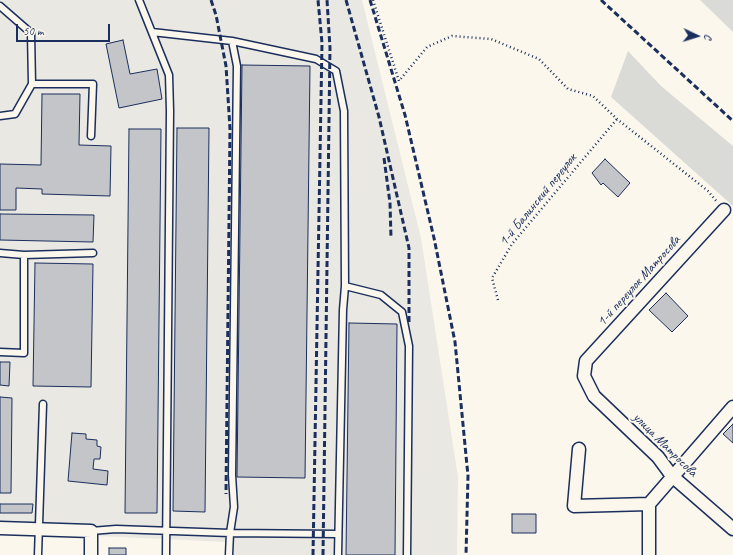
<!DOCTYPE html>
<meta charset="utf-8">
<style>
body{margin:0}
#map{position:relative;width:733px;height:555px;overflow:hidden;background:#fbf7ec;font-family:Caveat,sans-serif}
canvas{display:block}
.north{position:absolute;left:677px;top:16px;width:40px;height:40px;-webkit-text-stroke:3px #fbf7ec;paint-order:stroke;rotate:94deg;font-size:11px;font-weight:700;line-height:16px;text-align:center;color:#1b2f5e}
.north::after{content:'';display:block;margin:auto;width:14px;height:18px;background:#1b2f5e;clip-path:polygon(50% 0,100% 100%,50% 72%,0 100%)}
.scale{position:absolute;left:16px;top:24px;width:94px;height:18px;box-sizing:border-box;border:2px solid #1b2f5e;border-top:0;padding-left:5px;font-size:12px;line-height:14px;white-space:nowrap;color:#1b2f5e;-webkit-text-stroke:3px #fbf7ec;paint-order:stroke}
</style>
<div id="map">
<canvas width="733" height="555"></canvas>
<div class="north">С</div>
<div class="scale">50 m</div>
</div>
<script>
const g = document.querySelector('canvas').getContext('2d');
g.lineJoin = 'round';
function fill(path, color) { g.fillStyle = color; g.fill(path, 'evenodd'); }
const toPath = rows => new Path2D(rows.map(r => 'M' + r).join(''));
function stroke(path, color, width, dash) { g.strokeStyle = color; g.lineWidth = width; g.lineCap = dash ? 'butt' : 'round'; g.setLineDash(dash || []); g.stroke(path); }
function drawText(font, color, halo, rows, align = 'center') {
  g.font = font + ' Caveat,sans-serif'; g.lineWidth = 4; g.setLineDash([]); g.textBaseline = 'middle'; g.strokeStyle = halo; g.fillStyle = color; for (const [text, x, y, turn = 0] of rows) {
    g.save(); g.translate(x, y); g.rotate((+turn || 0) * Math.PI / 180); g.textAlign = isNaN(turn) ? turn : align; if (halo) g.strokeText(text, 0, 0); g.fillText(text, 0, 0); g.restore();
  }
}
fill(toPath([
 [0,0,362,0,421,238,458,477,457,555,226,555,226,542,97,536,92,524,0,523]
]), '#eae8e2');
fill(toPath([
 [700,0,733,0,733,32],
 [628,51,661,86,733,146,733,206,611,97]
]), '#dadad7');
const building = toPath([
 [123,40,130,74,157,69,162,99,119,108,106,44,123,40],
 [242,65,310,66,305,478,237,477,242,65],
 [42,94,80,94,79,145,111,146,110,196,42,194,42,189,16,188,16,210,0,210,0,164,41,165,42,94],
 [177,128,209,128,205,512,173,511,177,128],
 [129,129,161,129,157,513,125,513,129,129],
 [605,159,630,183,618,197,603,183,601,185,592,173,605,159],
 [0,214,94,215,93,242,0,240,0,214],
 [35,263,93,264,91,387,33,386,35,263],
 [666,293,688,316,672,332,649,310,666,293],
 [349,323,397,324,395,555,346,555,349,323],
 [0,362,10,362,9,386,0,385,0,362],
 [0,397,12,398,11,493,0,493,0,397],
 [733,424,733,443,723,434,733,424],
 [72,433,86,434,86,439,97,440,97,446,101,447,100,459,94,459,93,469,108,471,107,485,68,481,72,433],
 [0,504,33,504,32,513,0,513,0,504],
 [512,514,536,514,536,533,512,533,512,514],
 [109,548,126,548,126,555,109,555,109,548]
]);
fill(building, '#c3c5c9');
stroke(building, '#1b2f5e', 1);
const lane = toPath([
 [139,0,169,75,170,111,166,555],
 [0,6,31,33,32,84],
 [152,32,232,41,316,59,336,71,344,111,345,286,343,310,338,555],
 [0,116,15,114,32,84,93,84,91,136],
 [0,253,24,255],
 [345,286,381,295,402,312,409,346,407,555],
 [0,352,24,353,24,255,93,253],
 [91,531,116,529,230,533,338,534],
 [38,555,43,404],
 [229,555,230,533,234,507,232,475,237,66,232,41]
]);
const street = toPath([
 [724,210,586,361,584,376,594,396,658,457,672,476,733,529],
 [579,449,574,506,649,504],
 [0,528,91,531,91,555],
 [649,555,649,504,733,407]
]);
stroke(lane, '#1b2f5e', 9);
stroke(street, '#1b2f5e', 15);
stroke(toPath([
 [373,0,399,81,427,47,452,36,491,39,539,59,568,89,593,96,617,119,708,191,717,202],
 [498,300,492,278,512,244,617,119]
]), '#1b2f5e', 2.5, [1, 3]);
stroke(lane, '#fbf7ec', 6);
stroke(street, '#fbf7ec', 12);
stroke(toPath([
 [211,0,216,15,226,66,230,129,226,494],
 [346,0,379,117,409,248,409,323],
 [370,0,405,115,434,238,455,342,468,476,466,555],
 [601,0,733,121],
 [384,158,390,203,391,238],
 [313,555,322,43,318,0],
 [323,555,330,48,327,0]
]), '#1b2f5e', 3, [6, 3]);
drawText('14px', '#1b2f5e', '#fbf7ec', [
 ["1-й Балинский переулок",538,200,-51],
 ["1-й переулок Матросова",639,281,-48],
 ["улица Матросова",665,445,45]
]);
</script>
